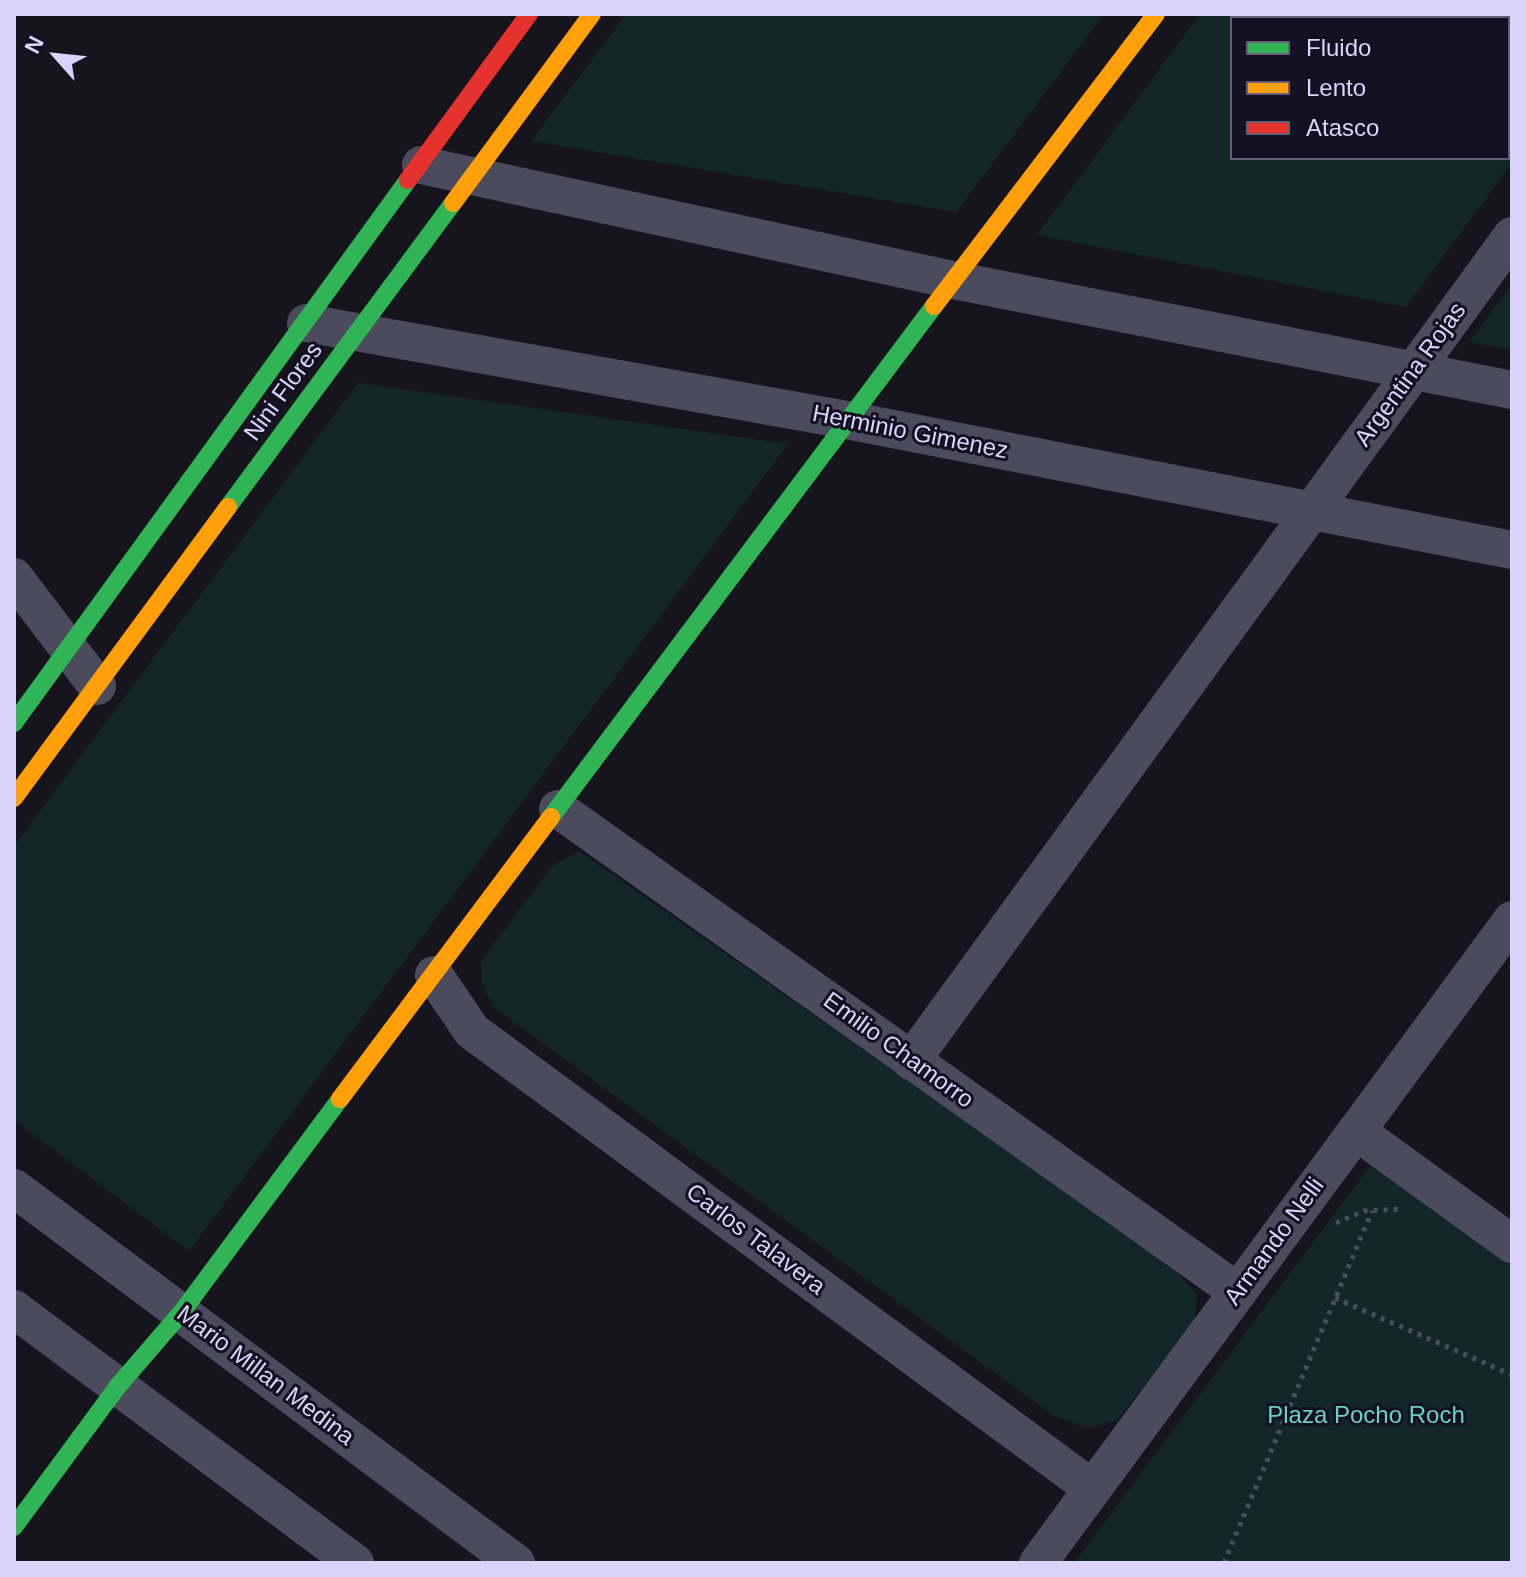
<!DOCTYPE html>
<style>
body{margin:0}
#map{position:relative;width:1526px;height:1577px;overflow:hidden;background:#16141d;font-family:Arial,sans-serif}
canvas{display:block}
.frame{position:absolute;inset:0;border:16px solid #dad4fb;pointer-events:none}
.legend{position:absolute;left:1230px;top:16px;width:280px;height:144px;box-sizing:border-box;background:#131021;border:2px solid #635e78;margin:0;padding:10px 14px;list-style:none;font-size:24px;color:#dad4fb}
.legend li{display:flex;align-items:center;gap:16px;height:40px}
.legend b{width:40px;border:2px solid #635e78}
.north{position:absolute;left:16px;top:16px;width:80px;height:80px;-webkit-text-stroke:6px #131021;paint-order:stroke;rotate:297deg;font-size:22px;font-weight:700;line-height:32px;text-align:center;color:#dad4fb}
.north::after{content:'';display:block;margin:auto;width:28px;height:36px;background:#dad4fb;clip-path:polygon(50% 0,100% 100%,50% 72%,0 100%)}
</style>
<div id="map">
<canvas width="1526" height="1577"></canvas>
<div class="frame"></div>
<ul class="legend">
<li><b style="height:10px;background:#30b455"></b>Fluido</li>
<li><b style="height:10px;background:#ff9f0a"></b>Lento</li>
<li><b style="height:10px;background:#e5322d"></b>Atasco</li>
</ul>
<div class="north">N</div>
</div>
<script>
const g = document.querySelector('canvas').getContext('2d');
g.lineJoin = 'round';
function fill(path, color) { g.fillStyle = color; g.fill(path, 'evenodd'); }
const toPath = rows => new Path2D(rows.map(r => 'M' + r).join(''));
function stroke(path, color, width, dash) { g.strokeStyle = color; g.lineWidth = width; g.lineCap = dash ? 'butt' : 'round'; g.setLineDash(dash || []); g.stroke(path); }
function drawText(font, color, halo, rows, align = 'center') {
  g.font = font + ' Arial,sans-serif'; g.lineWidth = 6; g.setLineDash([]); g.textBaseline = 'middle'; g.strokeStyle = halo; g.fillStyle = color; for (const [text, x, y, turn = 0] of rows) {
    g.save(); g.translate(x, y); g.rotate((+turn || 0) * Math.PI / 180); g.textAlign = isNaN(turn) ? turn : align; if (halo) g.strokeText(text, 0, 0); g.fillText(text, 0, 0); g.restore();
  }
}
fill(toPath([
 [626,14,1104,14,956,212,531,141],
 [1200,14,1512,14,1512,163,1406,307,1037,235],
 [1508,18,1508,158,1232,158,1232,18],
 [1512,284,1512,350,1469,342],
 [358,383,788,444,189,1251,14,1120,14,846],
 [579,851,1172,1266,1197,1295,1194,1325,1117,1420,1088,1428,1054,1416,493,1007,482,983,481,961,554,864],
 [1373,1162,1512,1266,1512,1563,1074,1563]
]), '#132728');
stroke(toPath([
 [1336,1223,1364,1211,1400,1209],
 [1335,1298,1512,1375],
 [1224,1563,1372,1211]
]), '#47505c', 5, [4, 6]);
stroke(toPath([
 [421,165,953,280,1512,390],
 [306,323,847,420,1512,550],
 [14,577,97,686],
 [558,809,1238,1292],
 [434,975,472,1031,1093,1489],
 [911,1061,1512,236],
 [1356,1131,1512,1244],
 [14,1188,516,1563],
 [14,1309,355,1563],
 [1038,1563,1512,920]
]), '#4c4a5d', 38);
stroke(toPath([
 [228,507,453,203],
 [14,723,408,180],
 [551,817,934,306],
 [14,1527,118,1386,181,1313,340,1099]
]), '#30b455', 18);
stroke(toPath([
 [453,203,592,14],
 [934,306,1156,14],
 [14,798,228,507],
 [340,1099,551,817]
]), '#ff9f0a', 18);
stroke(toPath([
 [408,180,529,14]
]), '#e5322d', 18);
drawText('24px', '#dad4fb', '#131021', [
 ["Argentina Rojas",1411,375,-54],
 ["Nini Flores",284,392,-54],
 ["Herminio Gimenez",910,433,11],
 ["Emilio Chamorro",898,1051,36],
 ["Carlos Talavera",755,1240,37],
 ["Armando Nelli",1275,1242,-54],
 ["Mario Millan Medina",265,1376,37]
]);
drawText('24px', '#67d4be', '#131021', [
 ["Plaza Pocho Roch",1366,1416]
]);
</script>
